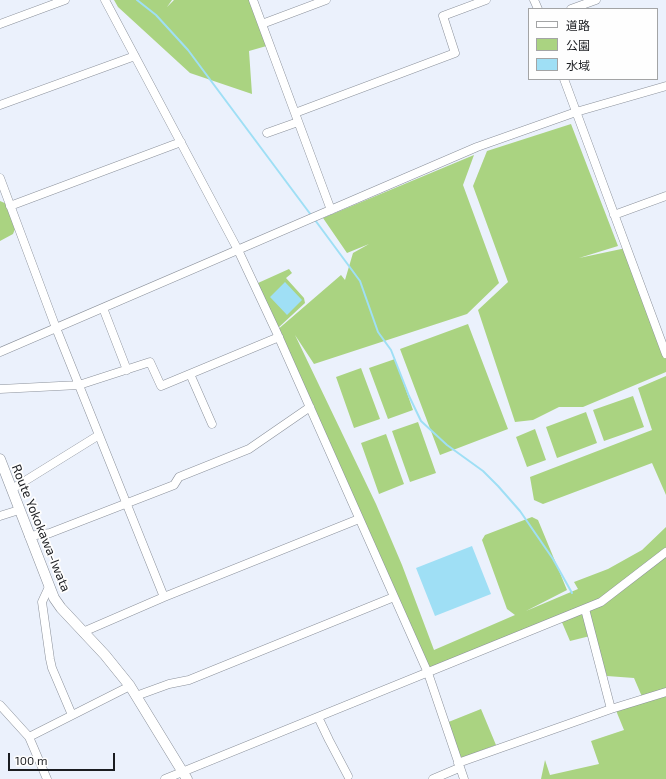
<!DOCTYPE html>
<meta charset="utf-8">
<style>
body{margin:0}
#map{position:relative;width:666px;height:779px;overflow:hidden;background:#ebf1fc;font-family:"Exo 2","Noto Sans JP",sans-serif}
canvas{display:block}
.legend{position:absolute;left:528px;top:8px;width:130px;height:72px;box-sizing:border-box;background:#fefefe;border:1px solid #a3a4a5;margin:0;padding:5px 7px;list-style:none;font-size:12px;color:#1a1c20}
.legend li{display:flex;align-items:center;gap:8px;height:20px}
.legend b{width:20px;border:1px solid #a3a4a5}
.scale{position:absolute;left:8px;top:753px;width:107px;height:18px;box-sizing:border-box;border:2px solid #1a1c20;border-top:0;padding-left:5px;font-size:12px;line-height:14px;white-space:nowrap;color:#1a1c20;-webkit-text-stroke:3px #fefefe;paint-order:stroke}
</style>
<div id="map">
<canvas width="666" height="779"></canvas>
<ul class="legend">
<li><b style="height:5px;background:#fff"></b>道路</li>
<li><b style="height:11px;background:#aad381"></b>公園</li>
<li><b style="height:11px;background:#9fdff5"></b>水域</li>
</ul>
<div class="scale">100 m</div>
</div>
<script>
const g = document.querySelector('canvas').getContext('2d');
g.lineJoin = 'round';
function fill(path, color) { g.fillStyle = color; g.fill(path, 'evenodd'); }
const toPath = rows => new Path2D(rows.map(r => 'M' + r).join(''));
function stroke(path, color, width, dash) { g.strokeStyle = color; g.lineWidth = width; g.lineCap = dash ? 'butt' : 'round'; g.setLineDash(dash || []); g.stroke(path); }
function drawText(font, color, halo, rows, align = 'center') {
  g.font = font + ' "Exo 2",sans-serif'; g.lineWidth = 3.5; g.setLineDash([]); g.textBaseline = 'middle'; g.strokeStyle = halo; g.fillStyle = color; for (const [text, x, y, turn = 0] of rows) {
    g.save(); g.translate(x, y); g.rotate((+turn || 0) * Math.PI / 180); g.textAlign = isNaN(turn) ? turn : align; if (halo) g.strokeText(text, 0, 0); g.fillText(text, 0, 0); g.restore();
  }
}
fill(toPath([
 [114,0,172,0,167,7,174,0,253,0,270,45,249,51,252,94,190,73,118,7],
 [571,124,618,246,579,258,626,248,666,354,666,372,583,407,559,407,533,420,515,422,478,310,508,282,473,186,487,151],
 [474,155,463,185,499,283,467,314,314,364,295,335,376,504,402,565,434,650,515,615,507,609,482,540,485,535,532,517,538,520,567,590,526,611,578,589,574,582,608,569,642,550,666,527,666,779,541,779,545,760,550,775,599,764,591,741,624,730,615,708,643,699,634,678,607,676,591,633,590,636,570,641,561,620,430,672,276,331,341,275,345,280,353,253,369,244,347,253,323,218],
 [0,201,7,204,15,229,13,234,0,241],
 [289,269,292,273,286,278,304,298,305,303,278,328,258,283],
 [468,324,508,429,440,455,400,349],
 [395,359,413,410,388,419,369,368],
 [361,368,380,419,354,428,336,377],
 [666,376,666,495,652,463,543,504,534,500,530,477,652,430,638,388],
 [633,396,644,427,604,441,593,410],
 [586,412,597,443,557,458,546,427],
 [418,422,436,473,410,482,392,431],
 [535,429,546,460,527,467,516,437],
 [386,434,404,484,379,494,361,443],
 [481,709,496,745,459,759,446,723]
]), '#aad381');
fill(toPath([
 [285,282,302,300,287,315,270,297],
 [472,546,491,594,435,616,416,568]
]), '#9fdff5');
stroke(toPath([
 [137,0,156,15,188,50,311,215],
 [315,220,360,281,378,332,391,350,409,396,421,421,447,445,483,471,498,486,520,511,553,559,572,593]
]), '#9fdff5', 2);
const minor = toPath([
 [105,0,238,250,276,331,428,673,464,779],
 [253,0,331,210],
 [534,0,538,9],
 [571,9,596,0],
 [0,24,65,0],
 [262,24,326,0],
 [564,79,666,354],
 [0,105,135,56],
 [295,113,455,53,443,16,486,0],
 [267,133,298,122],
 [0,178,56,328,164,597],
 [10,206,181,142],
 [614,215,666,196],
 [103,308,127,370],
 [0,352,477,147,576,112,666,86],
 [190,374,212,424],
 [0,389,79,385,150,362,161,386,279,337],
 [12,489,99,435],
 [0,516,19,510],
 [29,536,50,533,174,485,179,477,249,449,310,407],
 [49,587,42,602,50,659,52,668,72,715],
 [585,609,611,709],
 [83,632,164,597,359,519],
 [136,696,169,684,189,680,394,597],
 [0,705,29,737,47,779],
 [318,717,329,740,348,776],
 [29,737,130,686],
 [458,763,611,709,666,692],
 [165,779,601,602,666,552],
 [433,779,459,768]
]);
const major = toPath([
 [0,459,54,598,61,608,105,655,130,686,187,779]
]);
stroke(minor, '#8b919b', 9);
stroke(major, '#8b919b', 11);
stroke(minor, '#fff', 8);
stroke(major, '#fff', 10);
drawText('13px', '#1a1c20', '#fefefe', [
 ["Route Yokokawa-Iwata",41,528,68]
]);
</script>
